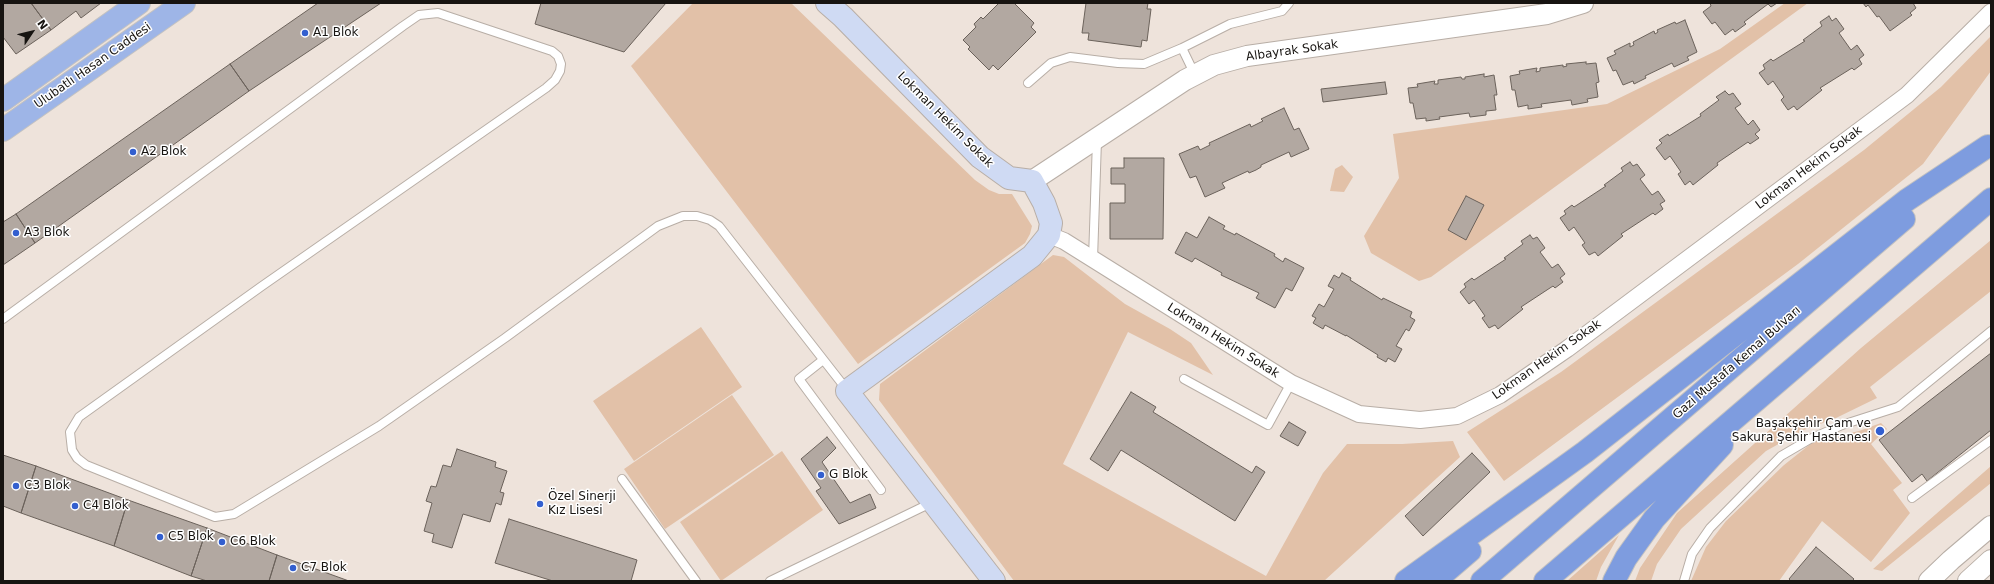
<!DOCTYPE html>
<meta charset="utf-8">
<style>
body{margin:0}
#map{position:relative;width:1994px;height:584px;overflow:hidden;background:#eee3db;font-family:"DejaVu Sans",sans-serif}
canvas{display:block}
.frame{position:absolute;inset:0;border:4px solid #171411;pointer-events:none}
.north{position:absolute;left:12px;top:12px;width:40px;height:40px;-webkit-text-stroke:3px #fff;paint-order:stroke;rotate:55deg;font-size:11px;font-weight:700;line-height:16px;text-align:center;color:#171411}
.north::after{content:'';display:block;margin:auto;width:14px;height:18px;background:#171411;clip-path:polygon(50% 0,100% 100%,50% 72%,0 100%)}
</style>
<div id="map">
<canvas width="1994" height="584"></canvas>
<div class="frame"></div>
<div class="north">N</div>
</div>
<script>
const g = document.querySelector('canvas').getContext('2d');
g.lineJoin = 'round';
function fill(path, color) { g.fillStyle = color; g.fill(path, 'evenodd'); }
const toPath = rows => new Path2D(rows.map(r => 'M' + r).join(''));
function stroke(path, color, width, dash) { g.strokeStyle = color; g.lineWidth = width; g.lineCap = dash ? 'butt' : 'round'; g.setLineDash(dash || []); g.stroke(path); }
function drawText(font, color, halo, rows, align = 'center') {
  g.font = font + ' "DejaVu Sans",sans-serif'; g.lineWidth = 3; g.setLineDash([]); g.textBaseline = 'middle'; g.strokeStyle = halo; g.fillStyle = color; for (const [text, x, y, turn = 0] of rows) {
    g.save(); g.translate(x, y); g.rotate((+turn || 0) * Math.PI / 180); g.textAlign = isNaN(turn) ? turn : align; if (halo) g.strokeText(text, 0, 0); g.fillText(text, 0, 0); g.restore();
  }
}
fill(toPath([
 [693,3,791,3,975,180,989,190,999,194,1012,194,1032,226,1030,234,1025,243,858,364,631,66],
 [1785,3,1808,3,1431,277,1419,281,1371,253,1364,236,1399,178,1393,134,1607,104,1720,49],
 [1991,36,1991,71,1923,164,1798,264,1504,481,1467,432,1561,372,1864,150,1941,87],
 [1342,165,1353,177,1344,192,1330,191,1335,169],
 [1991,240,1991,291,1870,387,1877,398,1836,418,1804,430,1766,451,1681,529,1657,564,1651,581,1635,581,1640,568,1677,513,1861,348],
 [1053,255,1064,257,1125,304,1170,329,1191,343,1213,375,1128,332,1063,464,1266,576,1323,473,1347,444,1402,444,1453,441,1460,457,1324,581,1014,581,879,400,880,384],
 [701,327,742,387,634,461,593,401],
 [732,395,774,455,665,529,624,469],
 [1881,423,1887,429,1871,444,1902,483,1893,490,1910,513,1871,562,1822,521,1779,581,1691,581,1706,547,1726,521,1784,465,1813,442,1859,431],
 [782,451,823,510,721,581,680,522],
 [1991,466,1991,483,1882,571,1873,569],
 [1619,535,1601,567,1596,581,1567,581]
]), '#e2c1a8');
const building = toPath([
 [3,3,31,3,51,30,16,54,3,37,3,3],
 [31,3,101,3,81,18,76,11,51,30,31,3],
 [318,3,381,3,249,91,230,64,318,3],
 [541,3,666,3,624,52,535,24,541,3],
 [999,3,1014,3,1034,23,1031,27,1036,32,998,70,993,65,989,70,968,49,970,47,963,40,976,27,974,24,981,17,983,19,999,3],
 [1086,3,1148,3,1147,9,1151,9,1147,41,1142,40,1141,47,1088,40,1089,33,1082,33,1086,3],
 [1710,3,1777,3,1771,7,1768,4,1744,22,1746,24,1735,32,1733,29,1725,35,1715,22,1712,24,1703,12,1711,6,1710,3],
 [1863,3,1913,3,1916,8,1910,13,1912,15,1890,31,1879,16,1877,17,1868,5,1866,7,1863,3],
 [1829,16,1832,21,1836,18,1844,29,1839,33,1851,50,1857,45,1864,55,1859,59,1862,64,1854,70,1852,68,1820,88,1822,90,1797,110,1794,106,1788,110,1781,100,1784,97,1773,81,1768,85,1759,73,1765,69,1763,65,1771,59,1773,61,1805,41,1803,40,1822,26,1820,22,1829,16],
 [1685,20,1697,52,1687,57,1689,60,1674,67,1672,63,1645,76,1646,78,1634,84,1633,81,1623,85,1616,70,1613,71,1607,58,1616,54,1614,51,1630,43,1630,47,1634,45,1633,42,1654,31,1655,34,1658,32,1657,30,1675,22,1676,24,1685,20],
 [1586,62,1586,64,1596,63,1599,82,1596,83,1598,97,1587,99,1588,102,1572,105,1571,100,1541,104,1542,107,1528,109,1528,105,1518,107,1515,90,1512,90,1510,76,1520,74,1519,71,1537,68,1536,72,1540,71,1540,68,1563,65,1563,67,1567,66,1566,64,1586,62],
 [230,64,249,91,35,243,16,214,230,64],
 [1484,74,1484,77,1494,75,1497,95,1494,95,1496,110,1486,111,1486,115,1470,117,1469,113,1439,117,1440,119,1426,121,1426,118,1416,119,1413,103,1410,103,1408,88,1418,87,1417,84,1435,81,1434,84,1438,84,1438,80,1461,77,1462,79,1465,79,1465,77,1484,74],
 [1385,82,1387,94,1323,102,1321,89,1385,82],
 [1725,91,1729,95,1733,93,1741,104,1735,108,1748,125,1753,120,1760,130,1755,134,1759,138,1750,144,1748,142,1717,163,1718,165,1693,185,1690,181,1685,185,1678,174,1681,172,1670,156,1665,160,1656,148,1662,143,1659,140,1668,134,1669,136,1701,116,1700,114,1719,100,1716,97,1725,91],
 [1284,108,1294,130,1299,128,1309,149,1291,157,1289,152,1261,165,1261,167,1256,170,1249,173,1248,171,1222,183,1225,188,1205,197,1196,176,1190,178,1179,154,1198,146,1200,150,1210,145,1209,143,1250,124,1251,127,1263,121,1261,119,1284,108],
 [1124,158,1164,158,1163,239,1110,239,1110,203,1125,203,1125,184,1111,184,1111,168,1124,168,1124,158],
 [1630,162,1633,166,1637,164,1645,175,1640,179,1652,195,1658,191,1665,201,1660,204,1663,209,1655,215,1653,213,1621,234,1623,236,1598,256,1595,252,1589,255,1582,245,1585,243,1574,227,1569,231,1560,218,1566,214,1564,211,1572,205,1574,207,1606,186,1604,185,1623,171,1621,168,1630,162],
 [1466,196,1484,205,1466,240,1448,230,1466,196],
 [16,214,35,243,3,265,3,222,16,214],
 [1209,217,1225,226,1223,229,1235,235,1236,233,1275,254,1274,256,1283,262,1285,258,1304,268,1292,291,1286,288,1275,308,1256,298,1259,293,1221,275,1222,273,1195,258,1192,262,1175,253,1186,232,1197,238,1209,217],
 [1530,235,1533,239,1537,237,1545,248,1540,252,1552,268,1558,264,1565,274,1560,278,1563,282,1555,288,1553,286,1521,307,1523,309,1498,329,1495,325,1489,328,1482,318,1485,316,1474,300,1469,304,1460,292,1466,287,1464,284,1472,278,1474,280,1506,259,1504,258,1523,244,1521,241,1530,235],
 [1342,273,1351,278,1350,280,1382,300,1383,298,1412,312,1410,317,1415,320,1409,331,1406,329,1396,346,1402,349,1395,362,1388,358,1386,362,1377,357,1378,355,1346,335,1346,336,1325,325,1323,329,1313,323,1316,318,1312,316,1319,304,1324,307,1334,289,1328,286,1334,275,1339,278,1342,273],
 [1991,353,1991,430,1927,481,1922,474,1912,482,1879,440,1991,353],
 [1131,392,1156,407,1153,412,1252,473,1256,466,1265,472,1235,521,1121,450,1108,471,1090,459,1131,392],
 [1289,422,1306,432,1298,446,1280,436,1289,422],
 [827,437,836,448,822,462,850,503,870,494,876,508,839,524,816,491,821,488,801,459,827,437],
 [457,449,496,462,495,467,507,471,500,492,504,493,501,505,496,503,490,522,463,514,452,548,432,542,434,534,424,531,432,503,426,501,431,486,436,487,443,465,451,467,457,449],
 [1472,453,1490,472,1423,536,1405,516,1472,453],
 [3,455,36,466,21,513,3,506,3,455],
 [36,466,128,500,114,546,21,513,36,466],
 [128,500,207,528,191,576,114,546,128,500],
 [509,519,637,560,631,581,553,581,495,563,509,519],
 [207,528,277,555,269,581,207,581,191,576,207,528],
 [1816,547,1854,579,1852,581,1791,581,1789,579,1816,547],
 [277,555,349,581,269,581,277,555]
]);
fill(building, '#b2a8a1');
stroke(building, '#6b625b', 1);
const service = toPath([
 [1182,48,1195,75],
 [1028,83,1051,63,1070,57,1118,63,1144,64,1182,48,1230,24,1282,11,1289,3],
 [1093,259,1097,140],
 [3,319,403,26,419,15,438,13,552,51,558,56,561,64,560,71,555,80,546,88,262,286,79,417,70,432,72,450,77,458,86,465,215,517,234,514,379,426,505,338,658,226,683,216,697,216,710,220,719,226,847,390],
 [823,360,799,379,881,490],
 [1184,379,1268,425,1291,383],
 [622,479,696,581],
 [1912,498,1991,440],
 [770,581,933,502],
 [1684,581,1692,554,1710,528,1781,456,1810,439,1842,425,1898,407,1991,331]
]);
const minor = toPath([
 [1049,235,1064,241,1291,383,1359,414,1420,420,1457,416,1500,395,1567,349,1907,95,1991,12]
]);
const tertiary = toPath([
 [1032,181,1185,80,1214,65,1247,56,1547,14,1583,3],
 [1929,581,1951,560,1991,526],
 [1968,581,1991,560]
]);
const secondary = toPath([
 [827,3,843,17,980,157,1009,178,1032,181,1044,203,1051,223,1049,235,1032,256,847,391,994,581]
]);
const primary = toPath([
 [3,100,139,3],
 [3,130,184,3]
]);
const trunk = toPath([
 [1406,581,1585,452,1907,200,1988,146],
 [1435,581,1470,551],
 [1482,581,1904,219],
 [1545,581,1991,199],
 [1614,581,1626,558,1654,519,1722,445]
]);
stroke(service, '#b8aea6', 10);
stroke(minor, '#b8aea6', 18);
stroke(tertiary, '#b8aea6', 22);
stroke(secondary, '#b8aea6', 24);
stroke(primary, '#c3c2c1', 24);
stroke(trunk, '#c3c2c1', 24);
stroke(service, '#fff', 8);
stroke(minor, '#fff', 16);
stroke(tertiary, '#fff', 20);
stroke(secondary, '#cfdaf3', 22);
stroke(primary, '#9eb5e7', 22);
stroke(trunk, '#7e9cdf', 22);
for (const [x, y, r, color] of [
 [305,33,4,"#335fcf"],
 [133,152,4,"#335fcf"],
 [16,233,4,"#335fcf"],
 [1880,431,5,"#335fcf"],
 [821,475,4,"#335fcf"],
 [16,486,4,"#335fcf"],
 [540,504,4,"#335fcf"],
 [75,506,4,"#335fcf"],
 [160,537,4,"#335fcf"],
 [222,542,4,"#335fcf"],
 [293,568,4,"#335fcf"]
]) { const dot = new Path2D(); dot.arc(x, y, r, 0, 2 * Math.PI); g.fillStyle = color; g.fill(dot); stroke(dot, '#fff', 1.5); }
drawText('12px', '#171411', '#fff', [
 ["A1 Blok",313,33],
 ["A2 Blok",141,152],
 ["A3 Blok",24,233],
 ["Başakşehir Çam ve",1871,424,"right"],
 ["Sakura Şehir Hastanesi",1871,438,"right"],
 ["G Blok",829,475],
 ["C3 Blok",24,486],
 ["Özel Sinerji",548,497],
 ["Kız Lisesi",548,511],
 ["C4 Blok",83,506],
 ["C5 Blok",168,537],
 ["C6 Blok",230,542],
 ["C7 Blok",301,568]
], 'left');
drawText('12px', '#171411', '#fff', [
 ["Albayrak Sokak",1292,51,-8],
 ["Ulubatlı Hasan Caddesi",93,66,-35],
 ["Lokman Hekim Sokak",945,120,45],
 ["Lokman Hekim Sokak",1809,168,-37],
 ["Lokman Hekim Sokak",1223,341,32],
 ["Lokman Hekim Sokak",1547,360,-35],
 ["Gazi Mustafa Kemal Bulvarı",1737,363,-41]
]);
</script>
